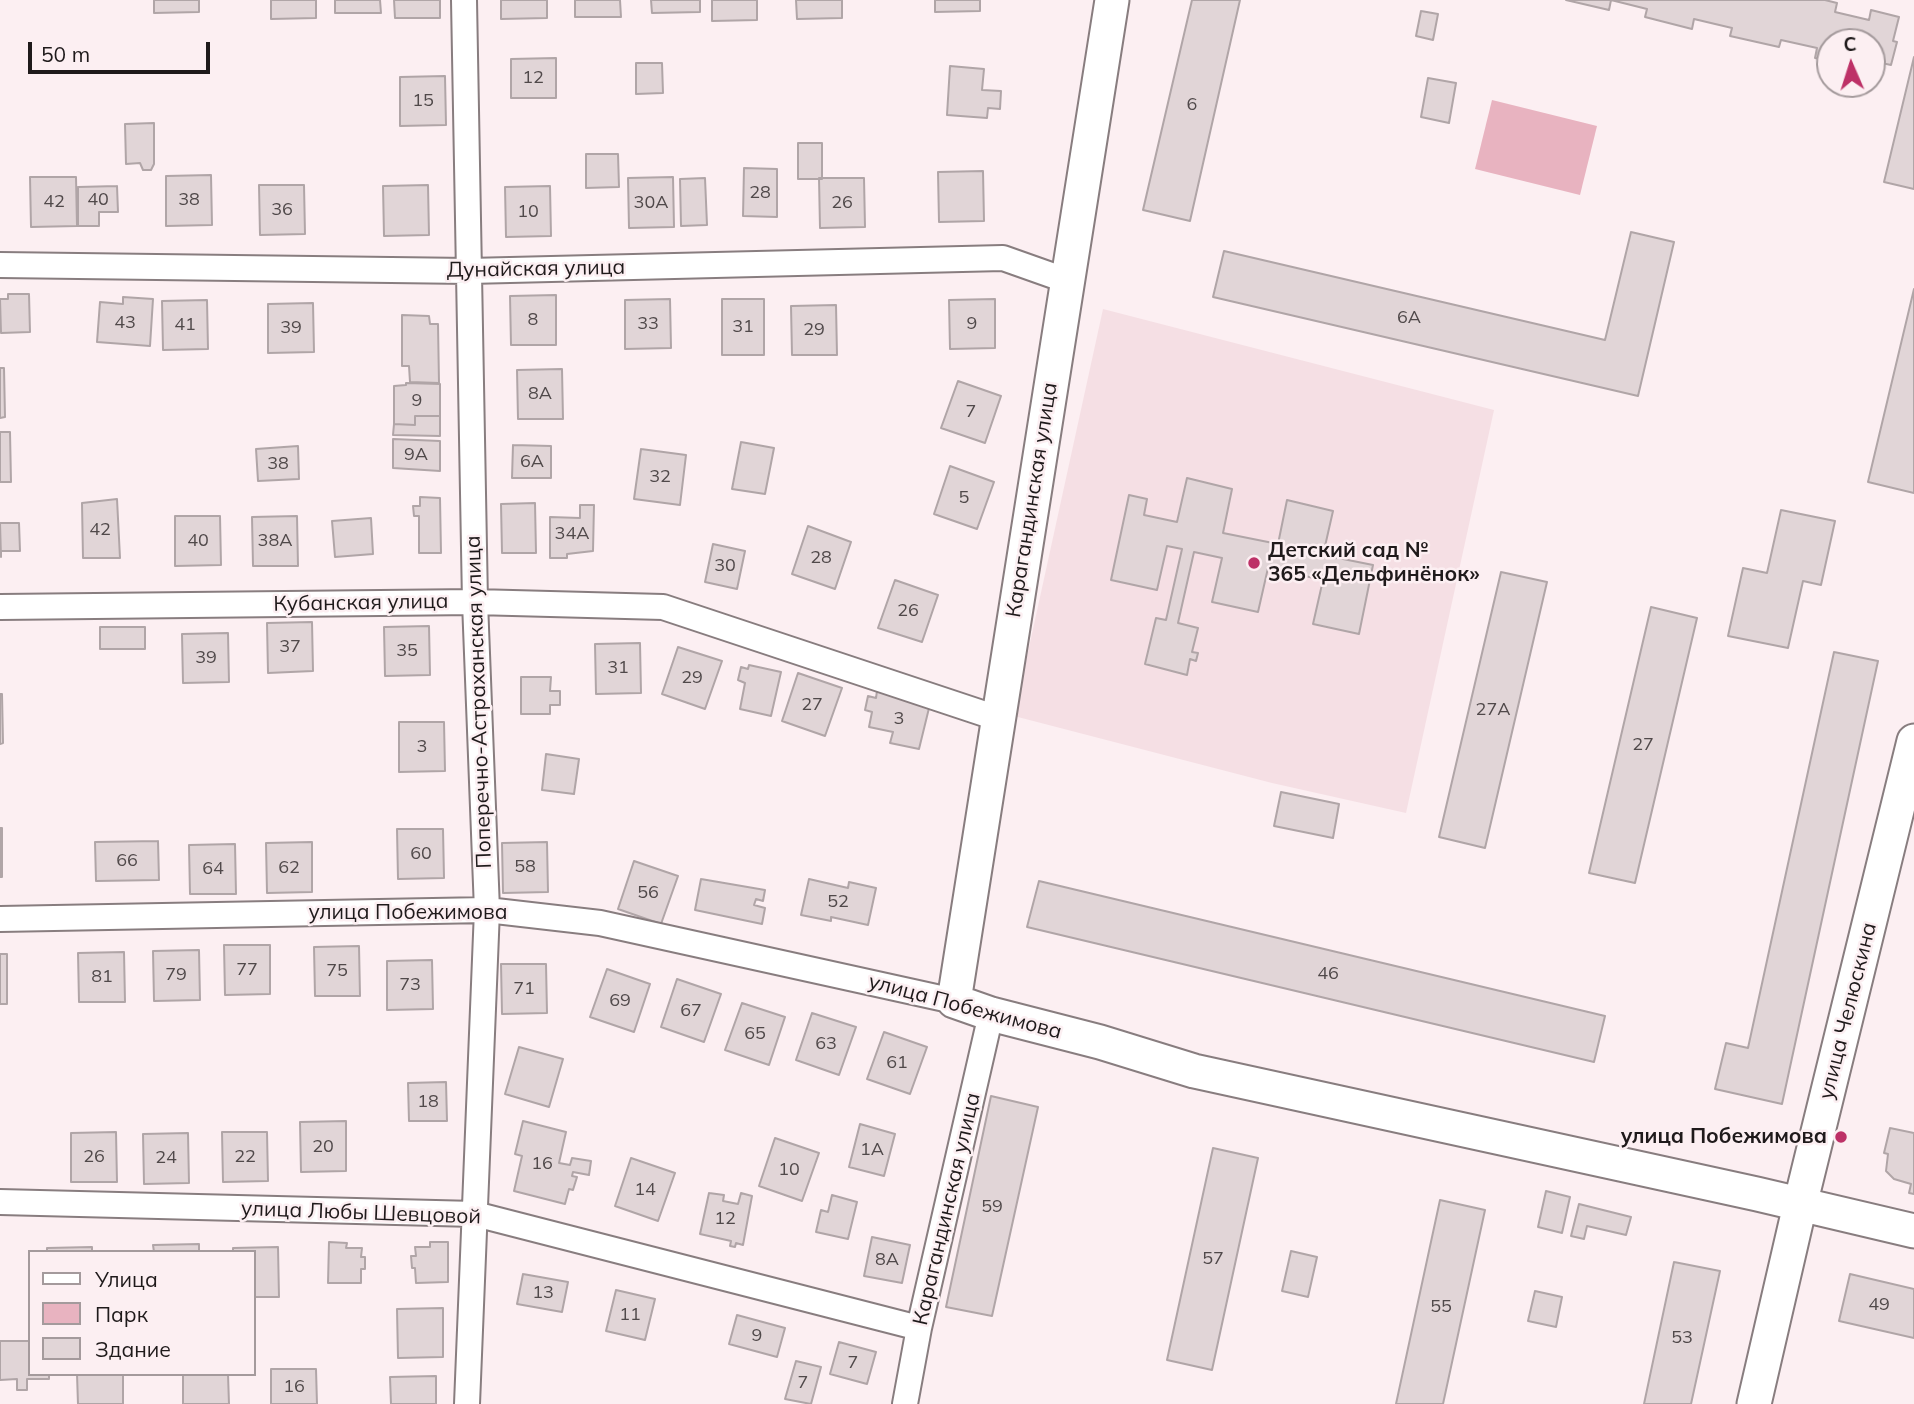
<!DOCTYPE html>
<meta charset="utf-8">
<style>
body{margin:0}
#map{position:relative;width:1914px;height:1404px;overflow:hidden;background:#fceff2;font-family:Mulish,sans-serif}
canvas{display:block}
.legend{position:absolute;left:28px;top:1250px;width:228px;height:126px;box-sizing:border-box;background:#fceff2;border:2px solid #a49a9c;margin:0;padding:9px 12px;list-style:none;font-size:21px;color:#1f1a1b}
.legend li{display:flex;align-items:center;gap:14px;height:35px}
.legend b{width:35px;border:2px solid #a49a9c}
.north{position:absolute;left:1816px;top:28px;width:70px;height:70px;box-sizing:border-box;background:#fceff2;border:2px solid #a49a9c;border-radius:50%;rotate:357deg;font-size:19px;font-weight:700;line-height:28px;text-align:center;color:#1f1a1b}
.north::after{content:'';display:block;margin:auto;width:24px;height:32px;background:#bd3167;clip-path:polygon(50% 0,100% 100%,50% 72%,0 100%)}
.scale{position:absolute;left:28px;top:42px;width:182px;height:32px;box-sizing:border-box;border:4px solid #1f1a1b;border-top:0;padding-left:9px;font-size:21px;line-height:24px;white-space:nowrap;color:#1f1a1b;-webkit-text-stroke:5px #fceff2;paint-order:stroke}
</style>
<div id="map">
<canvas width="1914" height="1404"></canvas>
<ul class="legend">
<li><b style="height:9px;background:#fff"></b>Улица</li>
<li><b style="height:19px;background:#e8b3c0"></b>Парк</li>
<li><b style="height:19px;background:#e1d5d7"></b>Здание</li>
</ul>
<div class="north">С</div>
<div class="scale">50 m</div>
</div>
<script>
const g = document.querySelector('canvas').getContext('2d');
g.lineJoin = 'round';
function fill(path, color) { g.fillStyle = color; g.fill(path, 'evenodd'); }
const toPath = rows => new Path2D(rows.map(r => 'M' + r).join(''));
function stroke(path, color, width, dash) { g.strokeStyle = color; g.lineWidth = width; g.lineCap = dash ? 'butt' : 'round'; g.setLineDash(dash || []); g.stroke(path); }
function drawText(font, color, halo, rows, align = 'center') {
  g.font = font + ' Mulish,sans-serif'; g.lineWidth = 5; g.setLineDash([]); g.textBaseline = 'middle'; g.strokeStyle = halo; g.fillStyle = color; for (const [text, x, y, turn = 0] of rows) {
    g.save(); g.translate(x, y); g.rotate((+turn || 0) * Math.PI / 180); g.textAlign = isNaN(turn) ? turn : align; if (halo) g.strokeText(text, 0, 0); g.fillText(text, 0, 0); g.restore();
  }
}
fill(toPath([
 [1103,309,1494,410,1406,813,1272,783,1014,716]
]), '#f5dfe4');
fill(toPath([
 [1492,100,1597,126,1580,195,1475,169]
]), '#e8b3c0');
const building = toPath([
 [154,0,199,0,199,12,154,13,154,0],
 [271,0,316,0,316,18,271,19,271,0],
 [335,0,380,0,381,13,335,13,335,0],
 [394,0,440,0,440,18,395,18,394,0],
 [501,0,547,0,547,18,501,19,501,0],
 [575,0,620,0,621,17,575,17,575,0],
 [651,0,700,0,700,12,652,13,651,0],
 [712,0,757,0,757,20,712,21,712,0],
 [796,0,842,0,842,18,797,19,796,0],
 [935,0,980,0,980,11,935,12,935,0],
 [1192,0,1240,0,1190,221,1143,210,1192,0],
 [1566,0,1825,0,1837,3,1835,12,1869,20,1871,10,1899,17,1893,41,1897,42,1891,65,1872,61,1872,42,1830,42,1830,61,1815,58,1817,48,1781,40,1779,47,1730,36,1732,28,1694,19,1692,29,1645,17,1647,9,1611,0,1609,10,1566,0],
 [1421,11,1438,14,1433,40,1416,36,1421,11],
 [1914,57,1914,189,1884,182,1914,57],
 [556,58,556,98,511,98,511,59,556,58],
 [636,63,662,63,663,93,636,94,636,63],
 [950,66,984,69,982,90,1001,91,1000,109,988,108,987,118,947,115,950,66],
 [445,76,446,125,400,126,400,77,445,76],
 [1428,78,1456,83,1449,123,1421,117,1428,78],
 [154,123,154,164,151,170,143,170,140,163,126,164,125,124,154,123],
 [798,143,822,143,822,179,798,179,798,143],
 [586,154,618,154,619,187,586,188,586,154],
 [744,168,777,169,777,217,743,216,744,168],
 [983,171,984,221,939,222,938,172,983,171],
 [211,175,212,225,166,226,166,176,211,175],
 [30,177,76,177,77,226,31,227,30,177],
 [673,177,674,227,629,228,628,178,673,177],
 [705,178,707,225,681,226,680,179,705,178],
 [819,178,864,178,865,227,820,228,819,178],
 [259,185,304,185,305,234,260,235,259,185],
 [428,185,429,235,384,236,383,186,428,185],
 [117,186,118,212,99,212,99,226,78,226,78,187,117,186],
 [550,186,551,236,506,237,505,187,550,186],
 [1631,232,1674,242,1638,396,1213,297,1224,251,1605,340,1631,232],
 [1914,289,1914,493,1868,482,1914,289],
 [8,294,29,294,30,332,1,333,0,299,8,299,8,294],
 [556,295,556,345,511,345,510,296,556,295],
 [123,297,153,299,150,346,97,342,100,302,123,304,123,297],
 [670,299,671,348,625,349,625,300,670,299],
 [722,299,764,299,764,355,722,355,722,299],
 [995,299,995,348,950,349,949,300,995,299],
 [207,300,208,349,163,350,162,301,207,300],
 [313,303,314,352,268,353,268,304,313,303],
 [836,305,837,355,792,355,791,306,836,305],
 [402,315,429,316,430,324,438,324,439,383,410,382,409,366,402,366,402,315],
 [0,368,4,368,5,417,0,418,0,368],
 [562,369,563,419,518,419,517,370,562,369],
 [958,381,1001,396,985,443,941,428,958,381],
 [406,383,440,384,440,416,415,416,415,425,394,424,394,386,406,385,406,383],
 [415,416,440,416,440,436,393,435,394,424,415,425,415,416],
 [0,432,10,432,11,482,0,482,0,432],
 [393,439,440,441,440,471,393,468,393,439],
 [741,442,774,448,765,494,732,489,741,442],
 [513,445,551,446,551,478,512,478,513,445],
 [298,446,299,479,258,481,256,449,298,446],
 [641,449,686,455,680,505,634,499,641,449],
 [950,466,994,482,977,529,934,514,950,466],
 [1187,478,1232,489,1223,533,1278,544,1287,500,1333,511,1323,555,1373,565,1359,634,1313,624,1323,580,1268,568,1258,612,1212,602,1222,558,1194,552,1178,623,1198,628,1192,652,1198,653,1196,661,1190,659,1187,675,1145,664,1156,618,1166,620,1182,549,1167,546,1157,590,1111,580,1129,495,1147,499,1144,515,1177,522,1187,478],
 [420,497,440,498,441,553,419,553,419,516,414,516,413,506,420,506,420,497],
 [117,499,120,558,83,558,82,503,117,499],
 [535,503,536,553,502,553,501,504,535,503],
 [580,505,594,505,593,551,567,554,567,558,550,558,550,517,580,518,580,505],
 [1781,510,1835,521,1821,585,1803,581,1788,648,1728,636,1743,568,1767,573,1781,510],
 [175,516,220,516,221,565,175,566,175,516],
 [297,516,298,566,253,566,252,517,297,516],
 [371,518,373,554,335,557,332,521,371,518],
 [0,523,19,523,20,551,1,551,1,557,0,523],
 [808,526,851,542,835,589,792,574,808,526],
 [713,544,745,551,737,589,705,582,713,544],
 [1501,572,1547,582,1485,848,1439,837,1501,572],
 [895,580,938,595,922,642,878,628,895,580],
 [1651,607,1697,618,1635,883,1589,873,1651,607],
 [312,622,313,671,268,673,267,623,312,622],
 [429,626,430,675,385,676,384,627,429,626],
 [100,627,145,627,145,649,100,649,100,627],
 [228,633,229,682,183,683,182,634,228,633],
 [640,643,641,693,596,694,595,644,640,643],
 [678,647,722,661,705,709,662,694,678,647],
 [1834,652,1878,661,1782,1104,1715,1089,1726,1043,1748,1048,1834,652],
 [749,665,781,672,771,716,740,709,745,683,738,680,741,667,748,669,749,665],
 [798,673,842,688,825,736,782,721,798,673],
 [521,677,551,677,550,691,560,691,560,705,550,705,550,714,521,714,521,677],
 [877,691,930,704,919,749,890,743,893,732,869,727,872,712,865,710,868,696,876,698,877,691],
 [0,694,2,694,3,743,0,744,0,694],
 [399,722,444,722,445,771,399,772,399,722],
 [546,754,579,759,574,794,542,790,546,754],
 [1281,792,1339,804,1333,838,1274,826,1281,792],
 [0,828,2,828,2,877,0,877,0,828],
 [397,829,443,829,444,878,398,879,397,829],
 [158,841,159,880,96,881,95,842,158,841],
 [312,842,312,892,267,893,266,843,312,842],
 [547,842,548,892,503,893,502,843,547,842],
 [235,844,236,894,190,894,189,845,235,844],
 [634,861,678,876,661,924,618,909,634,861],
 [701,879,765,890,763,901,756,899,754,905,765,908,762,924,695,910,701,879],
 [809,879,848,888,849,882,876,888,868,925,831,917,831,921,801,915,809,879],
 [1039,881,1605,1016,1594,1062,1027,927,1039,881],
 [224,945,270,945,270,994,225,995,224,945],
 [359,946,360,996,315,996,314,947,359,946],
 [199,950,200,1000,154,1001,153,951,199,950],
 [124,952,125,1002,79,1002,78,953,124,952],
 [0,954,7,954,7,1004,0,1004,0,954],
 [432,960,433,1009,387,1010,387,961,432,960],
 [501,964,546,964,547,1013,502,1014,501,964],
 [607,969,650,984,634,1032,590,1017,607,969],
 [677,979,721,994,704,1042,661,1027,677,979],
 [742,1003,785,1017,769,1065,725,1050,742,1003],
 [812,1013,856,1027,839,1075,796,1060,812,1013],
 [884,1032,927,1047,910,1094,867,1079,884,1032],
 [519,1047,563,1059,549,1107,505,1094,519,1047],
 [446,1082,447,1121,409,1121,408,1083,446,1082],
 [991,1096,1038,1107,992,1316,946,1307,991,1096],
 [346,1121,346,1171,301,1172,300,1122,346,1121],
 [523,1121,566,1132,559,1163,570,1165,572,1158,591,1161,589,1175,573,1172,572,1176,577,1177,573,1190,569,1189,565,1204,514,1191,522,1156,515,1154,523,1121],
 [860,1124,895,1134,884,1176,849,1167,860,1124],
 [1890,1128,1914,1133,1914,1194,1909,1193,1911,1184,1894,1179,1886,1171,1888,1154,1884,1153,1890,1128],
 [116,1132,117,1182,71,1182,71,1133,116,1132],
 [222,1132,267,1132,268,1181,223,1182,222,1132],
 [188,1133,189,1183,144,1184,143,1134,188,1133],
 [775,1138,819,1153,802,1201,759,1186,775,1138],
 [1213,1148,1258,1158,1212,1370,1167,1360,1213,1148],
 [631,1158,675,1173,658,1221,615,1206,631,1158],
 [1546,1191,1570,1197,1562,1233,1538,1227,1546,1191],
 [709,1193,724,1195,723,1201,738,1204,741,1193,752,1196,743,1245,736,1243,735,1247,730,1246,731,1241,700,1234,709,1193],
 [832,1195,857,1202,848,1239,816,1232,821,1210,828,1212,832,1195],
 [1440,1200,1485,1210,1443,1404,1396,1404,1440,1200],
 [1579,1204,1631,1217,1626,1235,1587,1226,1584,1239,1571,1236,1579,1204],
 [872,1237,910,1245,902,1283,864,1276,872,1237],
 [329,1242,347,1243,346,1248,362,1248,361,1257,365,1257,365,1269,361,1269,361,1283,328,1283,329,1242],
 [430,1242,448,1242,448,1282,416,1283,415,1268,412,1268,411,1256,416,1256,415,1247,430,1247,430,1242],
 [199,1244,199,1252,154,1252,153,1245,199,1244],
 [92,1247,92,1252,47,1252,47,1248,92,1247],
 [278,1247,279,1297,254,1297,254,1252,233,1252,233,1248,278,1247],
 [1291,1251,1317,1257,1308,1297,1282,1291,1291,1251],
 [1674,1262,1720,1271,1691,1404,1644,1404,1674,1262],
 [523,1274,568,1282,562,1312,517,1304,523,1274],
 [1850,1274,1914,1289,1914,1338,1839,1321,1850,1274],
 [616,1290,655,1299,645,1340,606,1331,616,1290],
 [1535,1291,1562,1297,1556,1327,1528,1321,1535,1291],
 [443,1308,443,1357,398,1358,397,1309,443,1308],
 [737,1315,785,1328,777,1357,729,1344,737,1315],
 [0,1341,30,1341,30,1374,49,1374,49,1379,27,1379,27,1390,17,1390,17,1379,0,1380,0,1341],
 [839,1342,876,1352,867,1384,830,1374,839,1342],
 [796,1361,821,1367,811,1404,785,1399,796,1361],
 [271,1369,316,1369,317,1404,271,1404,271,1369],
 [77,1374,123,1374,123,1404,78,1404,77,1374],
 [183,1374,228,1374,229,1404,183,1404,183,1374],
 [436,1376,436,1404,391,1404,390,1377,436,1376]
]);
fill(building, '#e1d5d7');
stroke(building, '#b0a5a7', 2);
const street = toPath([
 [464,0,475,602,487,910,467,1404],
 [0,265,469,271,1003,258,1068,281],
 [0,607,475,602,663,607,997,718],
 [0,919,487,910,600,923,954,1001],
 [0,1202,475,1214,919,1328],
 [905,1404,919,1328,991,1014]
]);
const secondary = toPath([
 [1112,0,954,1001,991,1014,1100,1042,1194,1071,1757,1194,1914,1231],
 [1754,1404,1800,1205,1914,741]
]);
stroke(street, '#887d7f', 28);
stroke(secondary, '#887d7f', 37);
stroke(street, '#fff', 24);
stroke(secondary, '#fff', 33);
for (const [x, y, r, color] of [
 [1254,563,7,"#bd3167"],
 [1841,1137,7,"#bd3167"]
]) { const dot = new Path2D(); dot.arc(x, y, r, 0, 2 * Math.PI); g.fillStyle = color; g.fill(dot); stroke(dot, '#fceff2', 2.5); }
drawText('18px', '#50494a', null, [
 ["12",533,78],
 ["15",423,101],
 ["6",1192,105],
 ["28",760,193],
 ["40",98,200],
 ["38",189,200],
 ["42",54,202],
 ["30А",651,203],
 ["26",842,203],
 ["36",282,210],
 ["10",528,212],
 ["6А",1409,318],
 ["8",533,320],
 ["43",125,323],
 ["33",648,324],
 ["9",972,324],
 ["41",185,325],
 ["31",743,327],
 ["39",291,328],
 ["29",814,330],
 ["8А",540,394],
 ["9",417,401],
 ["7",971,412],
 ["9А",416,455],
 ["6А",532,462],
 ["38",278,464],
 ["32",660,477],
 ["5",964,498],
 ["42",100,530],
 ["34А",572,534],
 ["40",198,541],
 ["38А",275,541],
 ["28",821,558],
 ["30",725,566],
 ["26",908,611],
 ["37",290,647],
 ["35",407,651],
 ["39",206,658],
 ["31",618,668],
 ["29",692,678],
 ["27",812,705],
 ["27А",1493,710],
 ["3",899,719],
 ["27",1643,745],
 ["3",422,747],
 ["60",421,854],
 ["66",127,861],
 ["58",525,867],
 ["62",289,868],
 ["64",213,869],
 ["56",648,893],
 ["52",838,902],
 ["77",247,970],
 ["75",337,971],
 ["46",1328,974],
 ["79",176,975],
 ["81",102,977],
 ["73",410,985],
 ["71",524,989],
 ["69",620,1001],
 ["67",691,1011],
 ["65",755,1034],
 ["63",826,1044],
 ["61",897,1063],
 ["18",428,1102],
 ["20",323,1147],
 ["1А",872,1150],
 ["26",94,1157],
 ["22",245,1157],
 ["24",166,1158],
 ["16",542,1164],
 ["10",789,1170],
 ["14",645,1190],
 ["59",992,1207],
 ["12",725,1219],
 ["57",1213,1259],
 ["8А",887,1260],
 ["13",543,1293],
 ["49",1879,1305],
 ["55",1441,1307],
 ["11",630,1315],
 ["9",757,1336],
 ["53",1682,1338],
 ["7",853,1363],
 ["7",803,1383],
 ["16",294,1387]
]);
drawText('21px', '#1f1a1b', '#fceff2', [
 ["Дунайская улица",536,269,-1],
 ["Карагандинская улица",1032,500,-81],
 ["Кубанская улица",361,603,-1],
 ["Поперечно-Астраханская улица",479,702,-92],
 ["улица Побежимова",408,913],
 ["улица Побежимова",965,1007,15],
 ["улица Челюскина",1848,1011,-76],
 ["Карагандинская улица",947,1209,-77],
 ["улица Любы Шевцовой",361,1213,2]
]);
drawText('bold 21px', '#1f1a1b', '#fceff2', [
 ["Детский сад №",1268,551],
 ["365 «Дельфинёнок»",1268,575],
 ["улица Побежимова",1827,1137,"right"]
], 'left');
</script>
